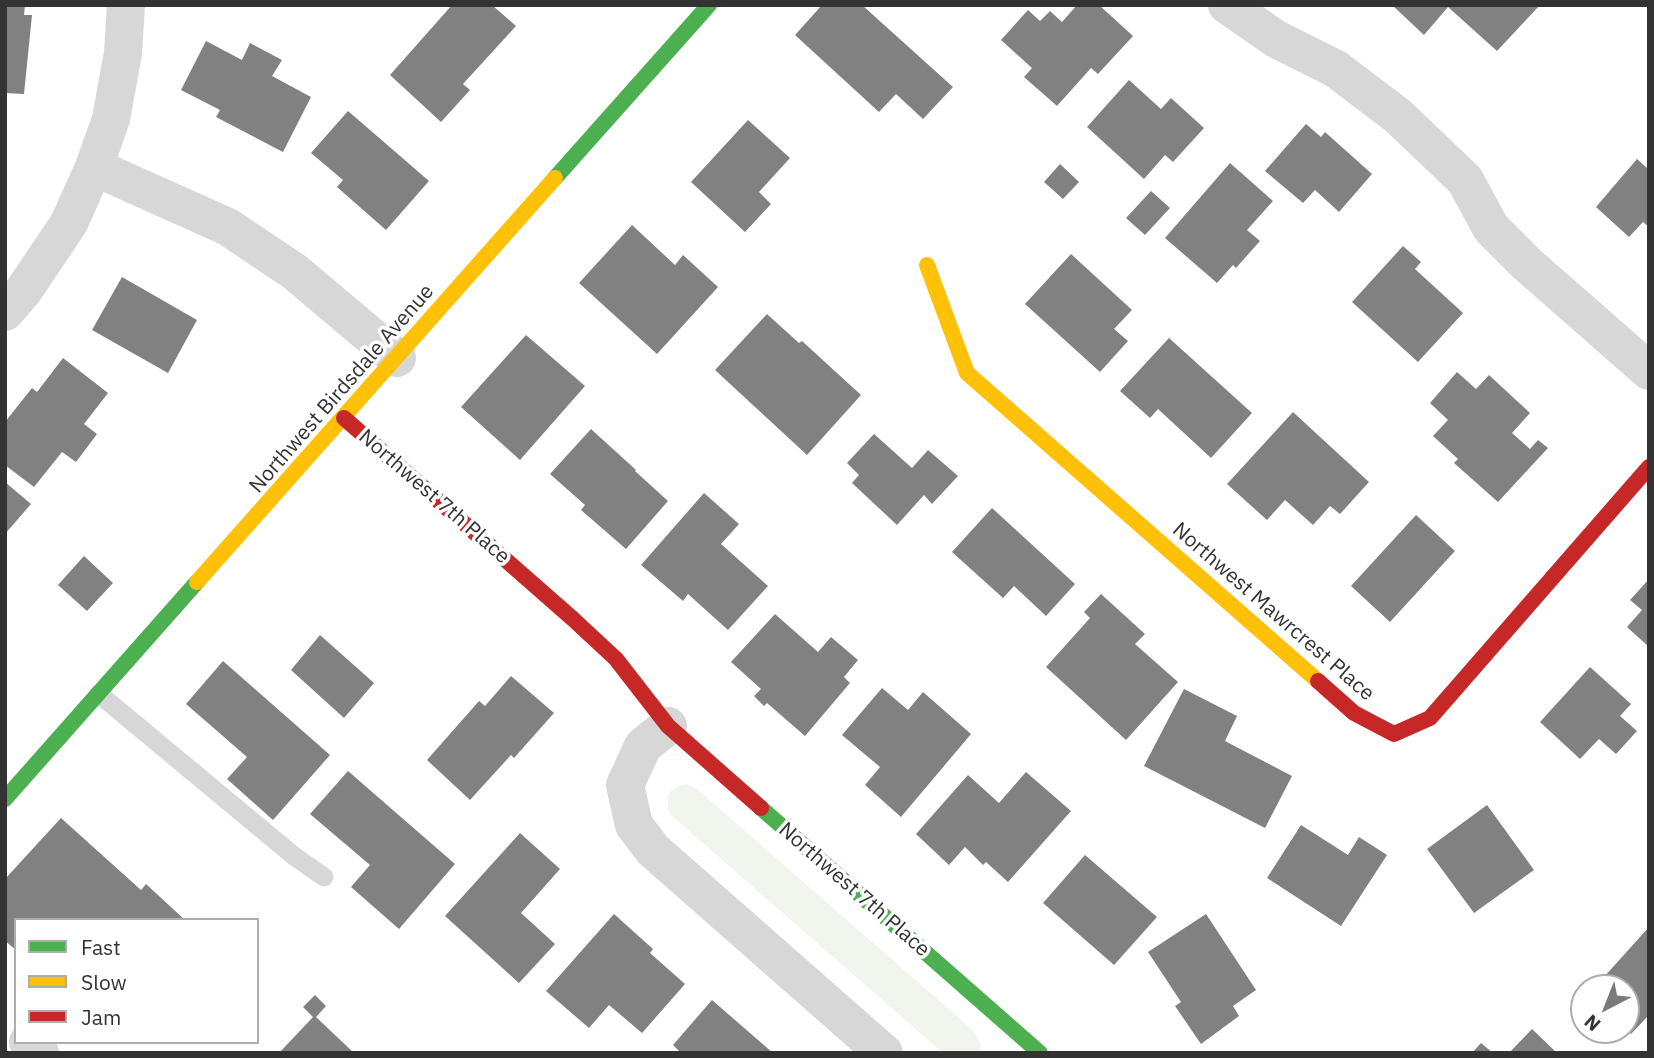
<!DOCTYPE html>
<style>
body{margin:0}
#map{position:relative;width:1654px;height:1058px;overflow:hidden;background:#fff;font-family:"IBM Plex Sans",sans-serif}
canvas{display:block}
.frame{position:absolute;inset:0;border:7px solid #333;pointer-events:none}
.legend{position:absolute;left:14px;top:918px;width:245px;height:126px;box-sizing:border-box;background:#fff;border:2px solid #adadad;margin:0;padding:9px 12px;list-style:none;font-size:21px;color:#333}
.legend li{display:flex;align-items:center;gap:14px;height:35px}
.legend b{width:35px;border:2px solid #adadad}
.north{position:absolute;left:1570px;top:974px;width:70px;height:70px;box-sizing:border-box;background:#fff;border:2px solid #adadad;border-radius:50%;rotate:222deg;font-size:19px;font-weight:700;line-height:28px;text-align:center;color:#333}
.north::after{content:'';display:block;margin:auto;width:24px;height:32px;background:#7a7a7a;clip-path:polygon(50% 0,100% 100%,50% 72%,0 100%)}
</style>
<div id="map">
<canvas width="1654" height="1058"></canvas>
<div class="frame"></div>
<ul class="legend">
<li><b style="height:9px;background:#4caf50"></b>Fast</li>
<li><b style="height:9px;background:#ffc107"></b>Slow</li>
<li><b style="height:9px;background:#c62828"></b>Jam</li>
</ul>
<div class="north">N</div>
</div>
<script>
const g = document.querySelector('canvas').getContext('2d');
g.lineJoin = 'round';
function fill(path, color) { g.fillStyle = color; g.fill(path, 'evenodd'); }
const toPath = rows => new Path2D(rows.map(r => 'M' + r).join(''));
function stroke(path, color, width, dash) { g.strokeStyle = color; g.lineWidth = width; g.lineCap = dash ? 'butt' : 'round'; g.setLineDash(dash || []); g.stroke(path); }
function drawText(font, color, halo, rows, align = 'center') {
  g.font = font + ' "IBM Plex Sans",sans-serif'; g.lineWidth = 7; g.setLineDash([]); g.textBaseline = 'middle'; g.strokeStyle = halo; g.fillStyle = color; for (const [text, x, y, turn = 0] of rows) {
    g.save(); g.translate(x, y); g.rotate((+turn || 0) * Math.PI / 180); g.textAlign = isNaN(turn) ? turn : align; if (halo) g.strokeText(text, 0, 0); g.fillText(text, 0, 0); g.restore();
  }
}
fill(toPath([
 [687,784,697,789,974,1031,981,1044,979,1053,943,1053,672,816,668,809,668,795,673,789,679,785]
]), '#f1f5ed');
fill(toPath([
 [5,5,25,5,24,15,32,15,24,94,5,93],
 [452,5,492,5,516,26,463,84,470,90,441,122,390,75],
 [822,5,862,5,953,87,923,119,896,94,879,112,795,35],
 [1077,5,1099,5,1133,36,1098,74,1091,68,1057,106,1024,77,1032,68,1001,40,1028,10,1040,21,1050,11,1062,22],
 [1392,5,1540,5,1497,51,1448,7,1424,35],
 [206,41,242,60,250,43,282,60,272,76,311,97,283,152,216,117,220,110,181,90],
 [1129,80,1161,109,1171,98,1204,128,1173,162,1165,155,1144,179,1087,127],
 [348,111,429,181,386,230,337,187,343,180,311,153],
 [748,120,790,158,759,192,771,204,745,232,691,182],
 [1306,124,1321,137,1325,132,1372,174,1339,212,1315,190,1303,203,1265,171],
 [1637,159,1647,168,1649,166,1649,227,1643,222,1629,237,1596,207],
 [1230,163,1273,201,1247,230,1260,241,1236,268,1233,265,1217,283,1165,238],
 [1060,164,1079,182,1063,199,1044,182],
 [1151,191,1170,208,1145,235,1126,218],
 [632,225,675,265,683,255,718,287,657,354,579,283],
 [1403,246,1421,262,1415,269,1463,313,1418,362,1352,302],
 [1071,254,1132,310,1114,329,1128,341,1100,372,1025,304],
 [122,277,197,320,168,373,92,330],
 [767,314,799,343,802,341,861,395,807,455,715,370],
 [526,335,585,386,520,460,461,407],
 [1169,338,1252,413,1211,458,1158,409,1150,418,1120,391],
 [63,358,108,393,84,424,97,434,76,462,62,452,34,487,5,465,5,422,32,388,37,392],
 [1457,372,1476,389,1489,375,1530,413,1512,433,1530,449,1538,440,1548,448,1498,502,1454,463,1458,459,1433,436,1448,420,1430,403],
 [1293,412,1369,482,1340,514,1330,506,1313,525,1285,500,1267,520,1227,484],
 [591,429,636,470,635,471,668,501,626,549,581,510,585,505,550,474],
 [874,434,912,468,928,450,958,476,932,504,924,495,897,525,852,483,859,475,847,463],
 [5,482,31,504,5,534],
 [704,493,739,524,721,544,768,586,728,630,688,594,683,601,641,565],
 [992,508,1075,584,1046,616,1014,586,1003,598,952,552],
 [1416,515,1455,551,1390,622,1351,586],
 [84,556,113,583,87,611,58,585],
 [1649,579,1649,647,1627,627,1642,610,1630,600],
 [1101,594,1145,634,1135,644,1178,682,1126,740,1046,667,1090,618,1084,612],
 [775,614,818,652,831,637,858,660,844,677,850,683,805,736,767,703,764,706,754,696,761,689,731,662],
 [320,635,374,683,344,718,291,670],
 [223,661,330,755,273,820,227,779,247,757,186,704],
 [1590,667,1631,704,1620,716,1637,731,1616,754,1599,739,1580,759,1540,722],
 [511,676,554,713,514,758,511,755,470,800,427,760,479,701,485,706],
 [882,688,908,710,923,692,971,734,901,817,865,785,880,767,842,735],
 [1184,689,1237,716,1225,741,1292,776,1265,828,1144,766],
 [348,771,455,864,399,929,351,887,370,865,310,814],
 [1026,772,1071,811,1008,882,986,862,983,865,965,847,949,865,916,834,968,775,999,803],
 [1487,805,1534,870,1474,913,1427,849],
 [61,818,141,890,146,884,185,920,16,920,16,950,5,941,5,879],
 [1301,825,1348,855,1359,837,1387,855,1341,926,1267,878],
 [520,833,560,869,521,913,555,944,519,983,445,916],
 [1085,855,1157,917,1114,965,1043,903],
 [614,914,653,949,650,953,685,984,642,1033,609,1005,589,1028,546,991],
 [1206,914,1256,990,1233,1006,1239,1016,1201,1044,1175,1006,1181,1002,1148,952],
 [1649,927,1649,1015,1631,1034,1626,1030,1626,988,1594,988],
 [315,995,326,1006,316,1017,354,1053,279,1053,313,1017,303,1007],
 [712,1000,773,1053,681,1053,673,1045],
 [1532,1029,1557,1053,1509,1053],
 [1481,1043,1493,1053,1472,1053]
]), '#818181');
stroke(toPath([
 [99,694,294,856,324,877]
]), '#d7d7d7', 19);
stroke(toPath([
 [1227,5,1276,39,1336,69,1398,116,1465,180,1491,228,1527,264,1649,371],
 [94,167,228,227,295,272,397,358],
 [5,312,24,290,69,223,94,167,111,119,123,53,126,5],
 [668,726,643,746,625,785,634,825,653,850,884,1053],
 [28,1042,40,1053]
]), '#d7d7d7', 38);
stroke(toPath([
 [555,178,709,5],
 [5,799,197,582],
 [761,808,1040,1053]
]), '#4caf50', 16);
stroke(toPath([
 [927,265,967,373,1318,681],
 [197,582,555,178]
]), '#ffc107', 16);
stroke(toPath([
 [344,418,573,619,616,659,668,726,761,808],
 [1318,681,1354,713,1394,734,1430,718,1649,467]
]), '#c62828', 16);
drawText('21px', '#333', '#fff', [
 ["Northwest Birdsdale Avenue",342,389,-49],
 ["Northwest 7th Place",434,497,41],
 ["Northwest Mawrcrest Place",1273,612,41],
 ["Northwest 7th Place",854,890,41]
]);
</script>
